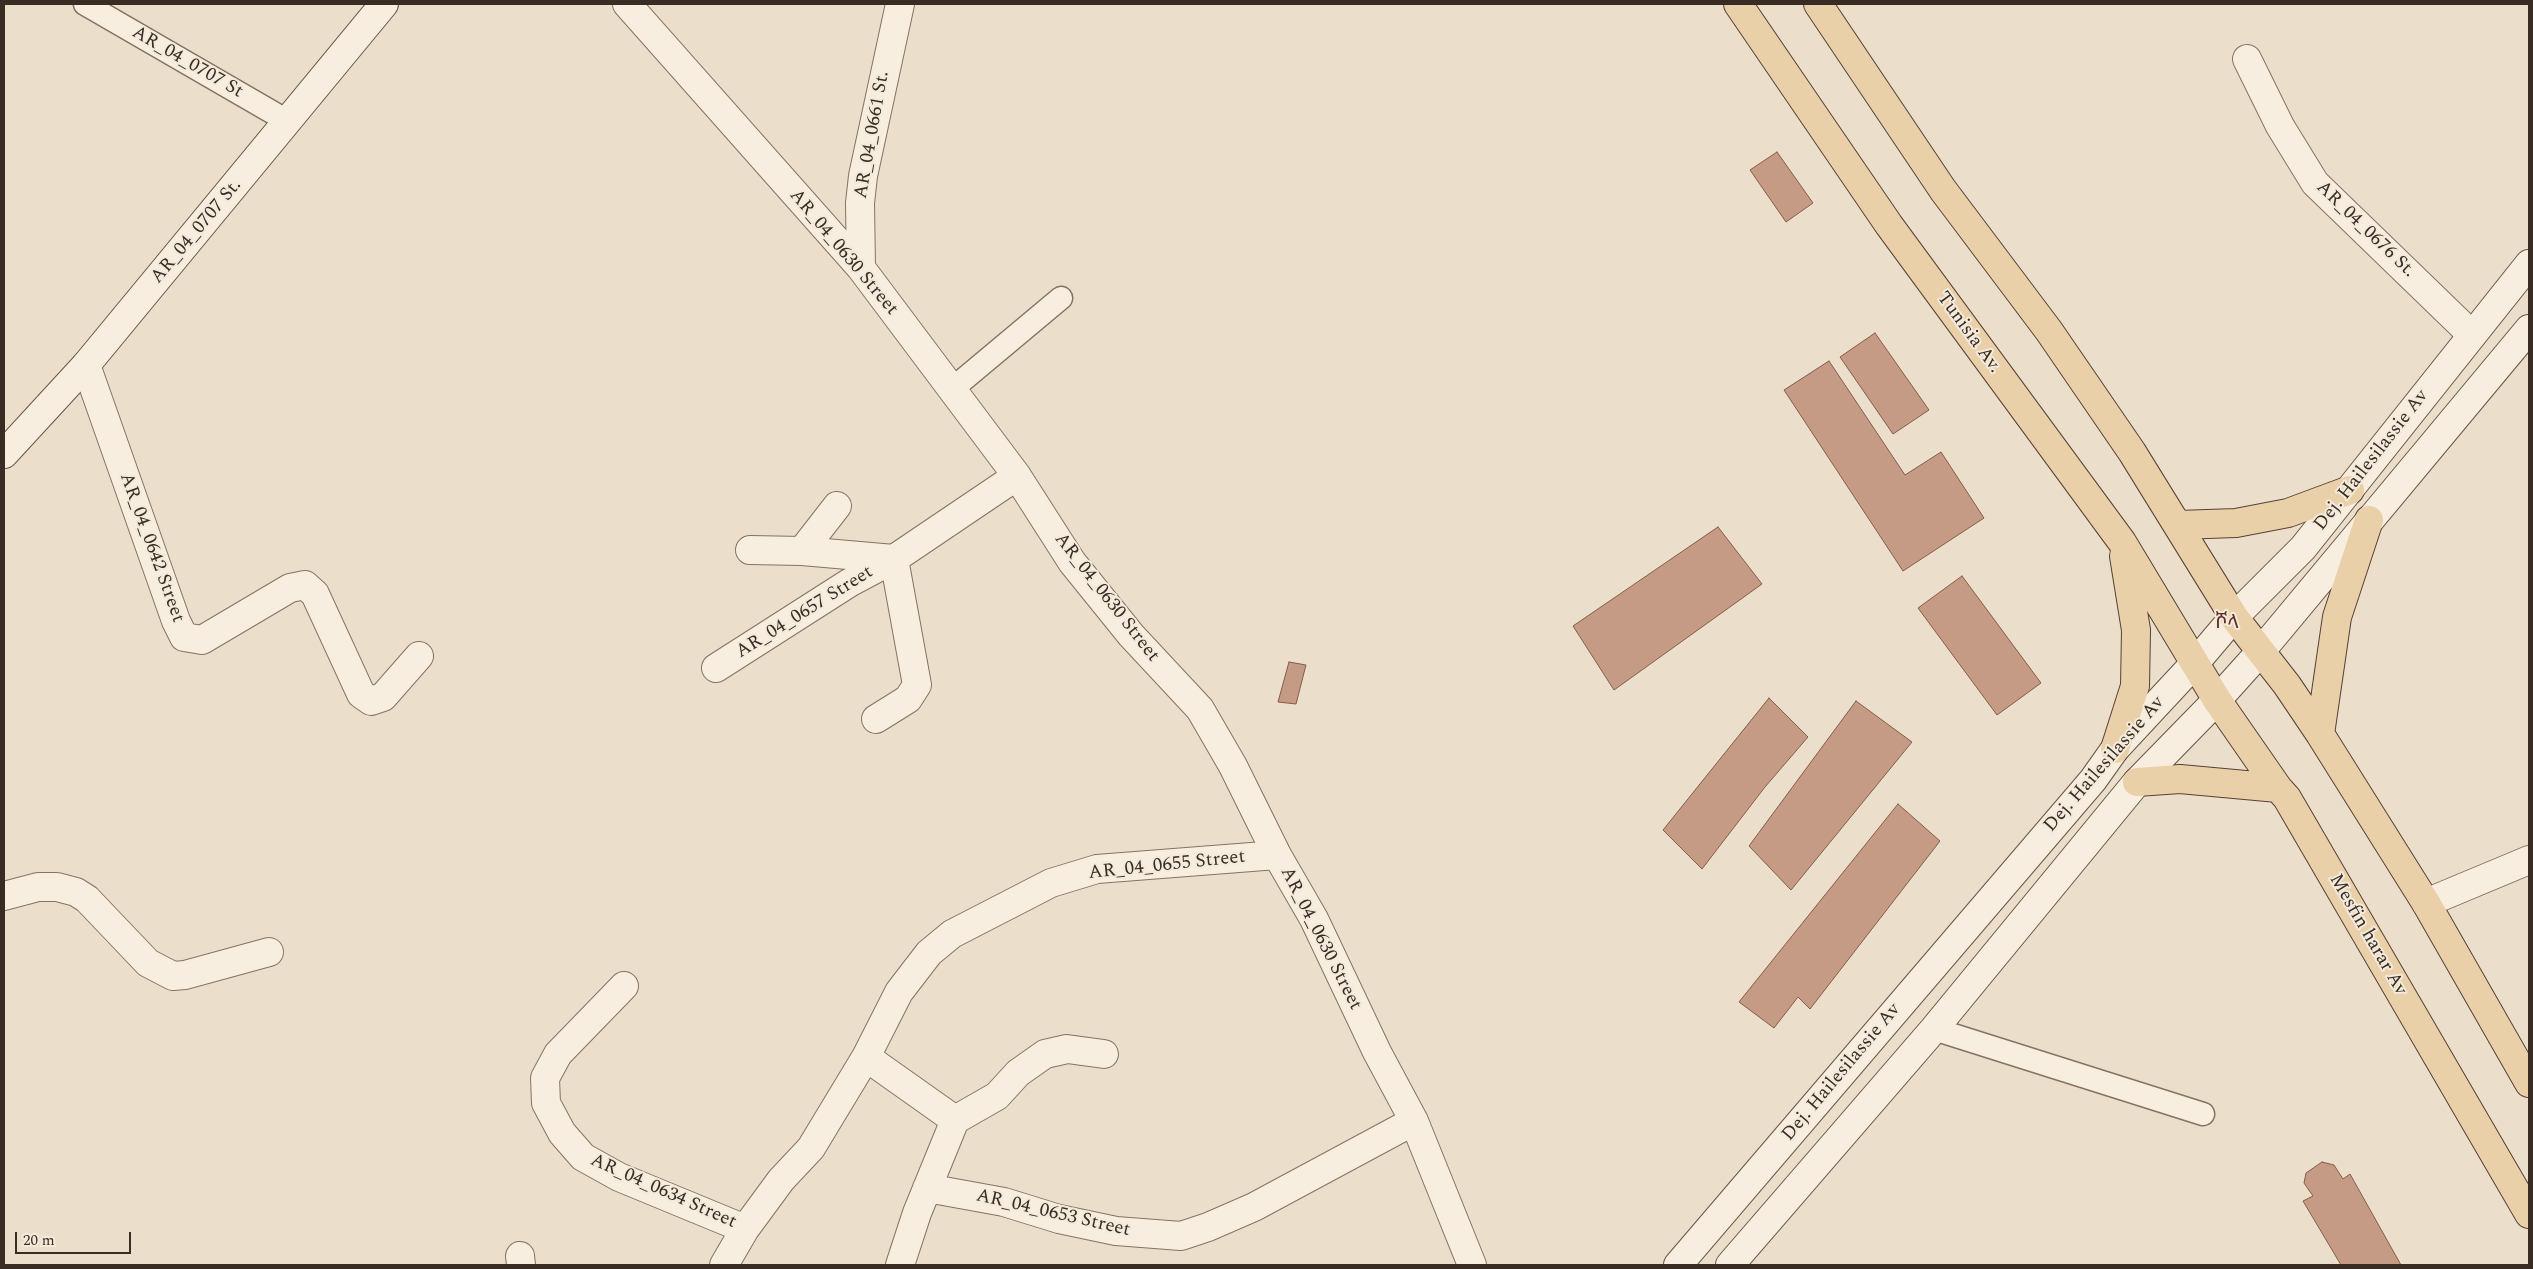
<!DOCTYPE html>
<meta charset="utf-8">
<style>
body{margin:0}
#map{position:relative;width:2533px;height:1269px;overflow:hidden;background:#ebdfcc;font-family:Spectral,serif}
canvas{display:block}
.frame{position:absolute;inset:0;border:5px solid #392c23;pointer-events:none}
.scale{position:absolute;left:15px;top:1232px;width:116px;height:22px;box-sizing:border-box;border:2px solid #392c23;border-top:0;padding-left:6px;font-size:15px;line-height:18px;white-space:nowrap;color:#392c23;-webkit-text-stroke:4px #f3eadb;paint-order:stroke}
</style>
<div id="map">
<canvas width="2533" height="1269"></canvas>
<div class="frame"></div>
<div class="scale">20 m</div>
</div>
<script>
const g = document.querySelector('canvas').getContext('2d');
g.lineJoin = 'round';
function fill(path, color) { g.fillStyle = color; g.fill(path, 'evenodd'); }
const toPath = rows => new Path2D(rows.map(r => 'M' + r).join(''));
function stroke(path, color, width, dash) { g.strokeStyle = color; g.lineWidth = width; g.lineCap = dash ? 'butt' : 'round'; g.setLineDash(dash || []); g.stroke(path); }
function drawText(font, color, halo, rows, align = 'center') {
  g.font = font + ' Spectral,"Noto Sans Ethiopic",serif'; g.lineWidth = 4; g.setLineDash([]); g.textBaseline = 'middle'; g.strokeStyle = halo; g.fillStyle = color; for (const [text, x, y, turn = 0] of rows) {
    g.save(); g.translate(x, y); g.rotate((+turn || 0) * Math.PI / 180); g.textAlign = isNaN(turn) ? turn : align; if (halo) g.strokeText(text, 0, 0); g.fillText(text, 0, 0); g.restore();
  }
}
const building = toPath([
 [1777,152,1813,203,1786,222,1750,170,1777,152],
 [1875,333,1929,410,1893,434,1840,357,1875,333],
 [1829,361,1905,475,1941,452,1984,518,1903,571,1784,390,1829,361],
 [1718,527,1762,584,1614,690,1573,626,1718,527],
 [1962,576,2041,683,1997,715,1918,608,1962,576],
 [1289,662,1306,665,1296,704,1278,702,1289,662],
 [1769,698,1808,737,1765,787,1702,869,1663,830,1769,698],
 [1856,701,1912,742,1791,890,1749,846,1856,701],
 [1898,804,1940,841,1810,1009,1798,997,1774,1028,1739,1002,1898,804],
 [2322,1162,2334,1165,2343,1179,2350,1174,2401,1265,2341,1265,2303,1201,2313,1196,2304,1183,2306,1173,2322,1162]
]);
fill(building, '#c69b86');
stroke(building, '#845c49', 1);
const lane = toPath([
 [85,4,289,122],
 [951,390,1061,298],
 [1934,1029,2203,1114]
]);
const street = toPath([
 [627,4,861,268,1017,476,1072,562,1131,635,1200,709,1233,766,1277,855,1314,919,1377,1052,1414,1121,1472,1265],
 [2247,59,2280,126,2315,183,2472,335],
 [861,268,860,203,863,176,900,4],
 [86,365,176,621,184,637,202,640,290,588,305,585,315,594,361,694,371,701,383,697,419,656],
 [750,550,802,551,894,559,917,685,908,699,876,719],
 [802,551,837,506],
 [716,668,849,583,894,559,1017,476],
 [4,896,38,887,57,887,76,892,87,899,148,963,173,976,185,975,269,952],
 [2426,903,2529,860],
 [624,986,558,1054,545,1078,546,1103,562,1133,583,1157,619,1177,745,1229],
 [866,1057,955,1120,997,1096,1018,1073,1045,1054,1067,1049,1104,1054],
 [927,1188,1004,1202,1059,1219,1116,1231,1181,1236,1208,1227,1254,1207,1414,1121],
 [520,1256,521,1265],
 [724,1265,745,1229,781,1180,811,1148,866,1057,899,992,929,953,952,934,1051,883,1097,869,1277,855],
 [900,1265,917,1213,955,1120]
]);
const secondary = toPath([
 [4,454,86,365,384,4],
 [1678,1265,2093,780,2115,749,2195,663,2234,617,2303,548,2529,264],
 [1730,1265,1934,1029,2137,782,2217,700,2261,651,2529,329]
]);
const primary = toPath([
 [1738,4,1889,225,2122,542,2217,700,2278,788,2287,798,2529,1214],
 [1818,4,1943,190,2049,331,2132,452,2234,617,2287,685,2320,734,2426,903,2529,1083],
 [2178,525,2236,523,2288,513,2350,490],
 [2320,734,2337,617,2369,520],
 [2115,749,2135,686,2136,630,2124,556],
 [2137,782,2180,779,2278,788]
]);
stroke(lane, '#877261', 25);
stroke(street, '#877261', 30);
stroke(secondary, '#695444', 30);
stroke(primary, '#564135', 30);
stroke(lane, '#f7eedf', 22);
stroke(street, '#f7eedf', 28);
stroke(secondary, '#f7eedf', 28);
stroke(primary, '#ead0a9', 28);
drawText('19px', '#392c23', '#f3eadb', [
 ["AR_04_0707 St",187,63,30],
 ["AR_04_0661 St.",873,135,-80],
 ["AR_04_0676 St.",2365,230,44],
 ["AR_04_0707 St.",197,232,-50],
 ["AR_04_0630 Street",843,253,50],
 ["Tunisia Av.",1968,333,54],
 ["Dej. Hailesilassie Av",2372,461,-52],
 ["AR_04_0642 Street",151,548,70],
 ["AR_04_0630 Street",1106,598,52],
 ["AR_04_0657 Street",805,613,-32],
 ["Dej. Hailesilassie Av",2105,765,-49],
 ["AR_04_0655 Street",1167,866,-6],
 ["Mesfin harar Av",2367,935,60],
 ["AR_04_0630 Street",1320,939,63],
 ["Dej. Hailesilassie Av",1842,1073,-50],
 ["AR_04_0634 Street",663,1192,24],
 ["AR_04_0653 Street",1053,1214,13]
]);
drawText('20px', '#622e27', '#f3eadb', [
 ["ሾላ",2227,624]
]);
</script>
